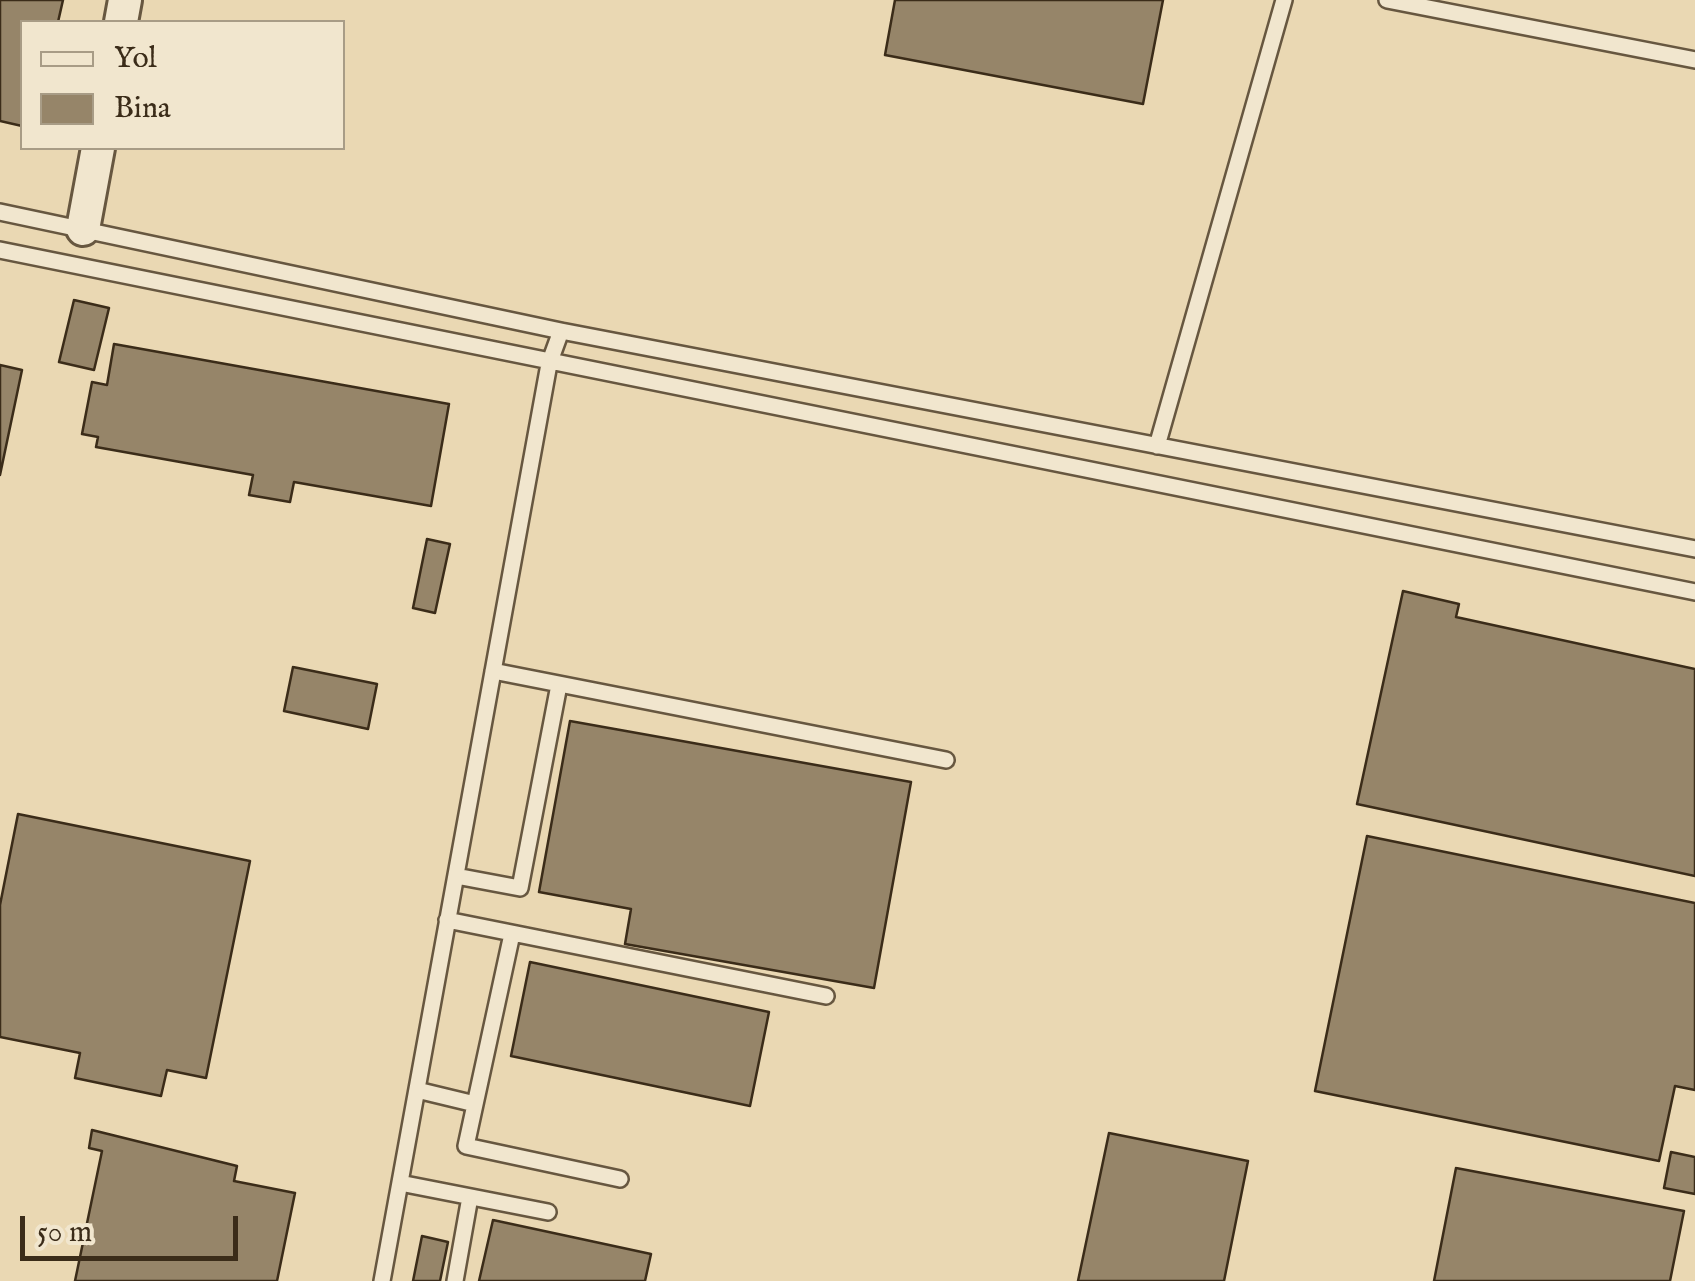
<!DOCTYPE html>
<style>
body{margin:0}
#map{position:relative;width:1695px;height:1281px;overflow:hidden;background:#ead8b3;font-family:"IM FELL English",serif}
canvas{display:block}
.legend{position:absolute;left:20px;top:20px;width:325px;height:130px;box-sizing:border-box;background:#f1e6ce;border:2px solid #a89c86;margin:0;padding:12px 18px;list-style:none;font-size:30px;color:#3b2c19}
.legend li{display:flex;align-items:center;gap:20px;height:50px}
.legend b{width:50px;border:2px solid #a89c86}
.scale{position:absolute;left:20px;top:1216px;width:218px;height:45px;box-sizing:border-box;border:5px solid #3b2c19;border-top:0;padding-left:12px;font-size:30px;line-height:35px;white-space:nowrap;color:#3b2c19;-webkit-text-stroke:8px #f1e6ce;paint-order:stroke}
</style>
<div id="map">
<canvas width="1695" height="1281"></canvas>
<ul class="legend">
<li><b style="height:12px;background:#f1e6ce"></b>Yol</li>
<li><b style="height:28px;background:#968569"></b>Bina</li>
</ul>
<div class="scale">50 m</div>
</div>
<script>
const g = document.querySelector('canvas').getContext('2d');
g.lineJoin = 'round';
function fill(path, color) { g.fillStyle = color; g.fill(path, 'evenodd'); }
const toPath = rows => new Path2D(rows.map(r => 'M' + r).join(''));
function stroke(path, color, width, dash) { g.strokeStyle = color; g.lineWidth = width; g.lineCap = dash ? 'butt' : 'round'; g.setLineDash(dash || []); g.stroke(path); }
const building = toPath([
 [0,0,63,0,58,22,22,22,22,126,0,121,0,0],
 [895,0,1163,0,1143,104,885,55,895,0],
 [74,300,109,308,94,370,59,362,74,300],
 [114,344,449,404,431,506,294,482,290,502,249,495,253,475,96,447,98,437,82,434,92,382,107,385,114,344],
 [0,365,22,370,0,475,0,365],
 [427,539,450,544,435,613,413,608,427,539],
 [1403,591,1459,604,1456,617,1695,669,1695,876,1357,804,1403,591],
 [293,667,377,684,368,729,284,711,293,667],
 [570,721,911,782,874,988,625,944,631,909,539,892,570,721],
 [18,814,250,861,206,1078,167,1070,161,1096,75,1078,80,1053,0,1037,0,905,18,814],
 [1367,836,1695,903,1695,1090,1675,1086,1659,1161,1315,1091,1367,836],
 [530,962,769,1012,750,1106,511,1056,530,962],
 [92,1130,237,1166,234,1181,295,1193,277,1281,75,1281,102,1151,89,1148,92,1130],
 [1109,1133,1248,1161,1224,1281,1078,1281,1109,1133],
 [1671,1152,1695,1157,1695,1194,1664,1188,1671,1152],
 [1456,1168,1684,1211,1670,1281,1434,1281,1456,1168],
 [493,1220,651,1254,645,1281,479,1281,493,1220],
 [422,1236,448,1242,440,1281,413,1281,422,1236]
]);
fill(building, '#968569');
stroke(building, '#3b2c19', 2.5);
const lane = toPath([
 [1387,0,1695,60],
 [0,212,561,331,1695,549],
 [0,250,1695,592],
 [1157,446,1284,0],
 [493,671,946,760],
 [456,876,520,888,559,685],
 [447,920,826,996],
 [512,934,466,1146,620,1179],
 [417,1090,475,1104],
 [400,1183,548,1212],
 [382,1281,549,364,561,331],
 [455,1281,470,1197]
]);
const street = toPath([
 [121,22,125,0],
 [83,229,98,148]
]);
stroke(lane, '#675740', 20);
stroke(street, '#675740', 38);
stroke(lane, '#f1e6ce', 15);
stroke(street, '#f1e6ce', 32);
</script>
